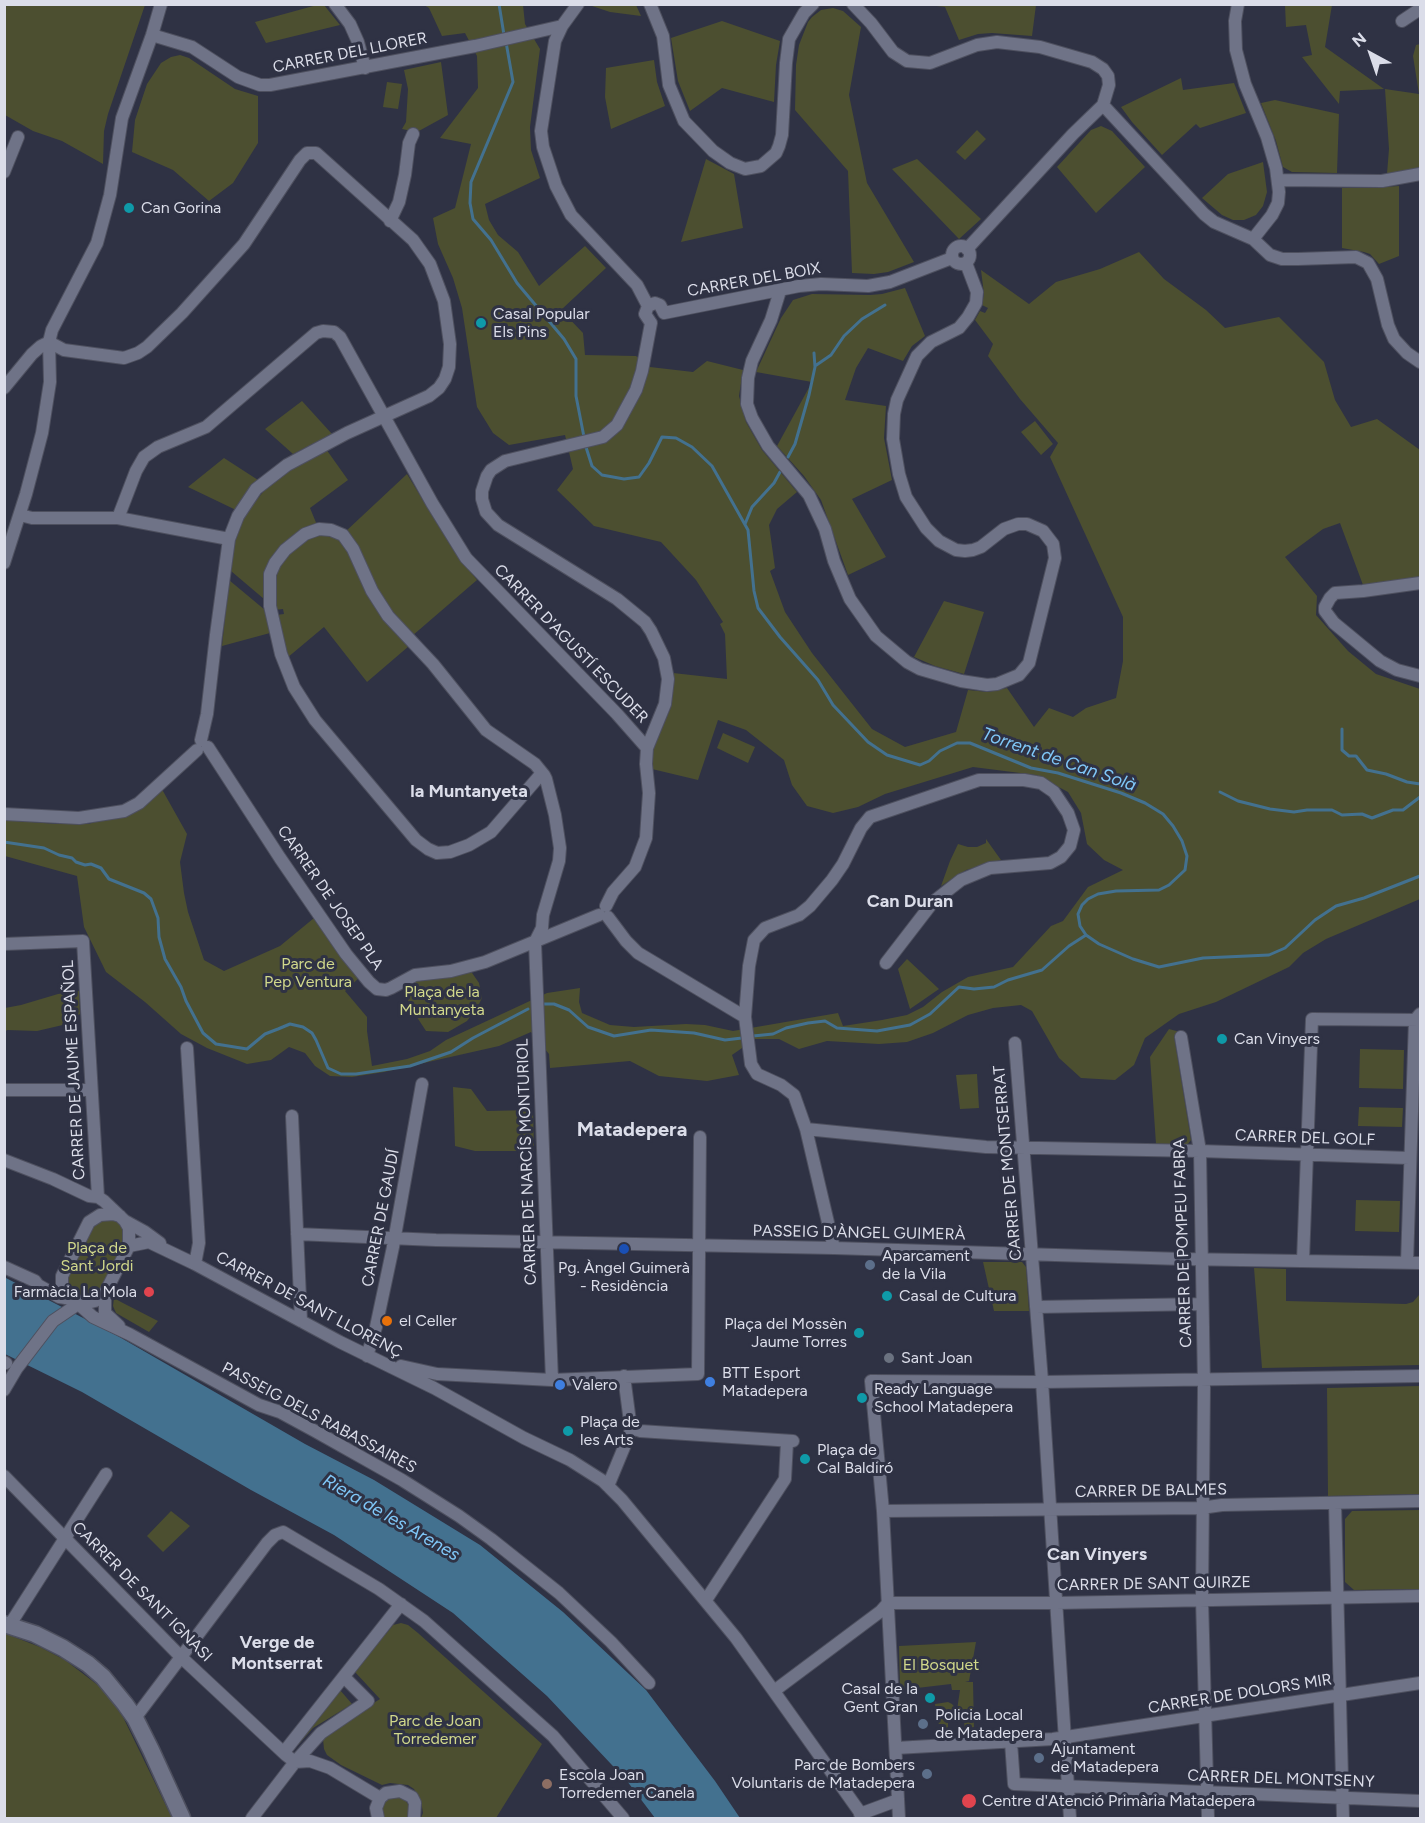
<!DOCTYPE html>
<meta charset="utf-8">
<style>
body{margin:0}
#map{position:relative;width:1425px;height:1823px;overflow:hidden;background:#2f3244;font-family:Figtree,sans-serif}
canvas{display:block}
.frame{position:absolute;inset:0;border:6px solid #dbdde9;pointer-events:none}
.north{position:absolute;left:1341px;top:24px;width:60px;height:60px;-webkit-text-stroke:4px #2f3244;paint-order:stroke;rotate:320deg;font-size:16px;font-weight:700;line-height:24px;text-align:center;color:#dbdde9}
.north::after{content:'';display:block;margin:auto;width:21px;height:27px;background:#dbdde9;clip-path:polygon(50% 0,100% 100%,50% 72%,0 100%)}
</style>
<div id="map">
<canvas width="1425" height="1823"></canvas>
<div class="frame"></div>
<div class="north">N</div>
</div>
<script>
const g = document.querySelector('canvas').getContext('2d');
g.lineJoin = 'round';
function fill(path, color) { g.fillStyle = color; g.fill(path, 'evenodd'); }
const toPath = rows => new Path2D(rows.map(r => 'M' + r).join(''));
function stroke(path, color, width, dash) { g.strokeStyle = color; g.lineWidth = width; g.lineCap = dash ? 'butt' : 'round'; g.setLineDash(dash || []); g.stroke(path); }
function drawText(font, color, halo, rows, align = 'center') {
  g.font = font + ' Figtree,sans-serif'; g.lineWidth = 6; g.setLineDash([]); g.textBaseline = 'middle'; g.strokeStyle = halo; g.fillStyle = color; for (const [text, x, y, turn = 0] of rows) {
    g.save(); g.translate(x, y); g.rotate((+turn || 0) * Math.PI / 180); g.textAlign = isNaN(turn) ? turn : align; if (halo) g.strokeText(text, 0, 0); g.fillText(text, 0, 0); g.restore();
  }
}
fill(toPath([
 [4,5,145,5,108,114,104,131,103,164,62,141,33,131,5,115],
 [324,5,340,25,266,43,255,22,317,5],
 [424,5,523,5,525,24,540,49,530,127,531,150,540,178,485,204,489,220,498,235,518,252,539,286,585,246,606,268,561,310,583,333,585,355,636,356,650,367,693,372,707,361,743,370,739,396,746,422,762,450,797,492,777,509,769,525,775,568,770,571,785,612,812,653,872,729,905,747,956,732,968,690,988,692,1007,688,1034,727,1049,708,1073,717,1086,708,1116,698,1123,661,1123,617,1050,457,1058,443,1020,399,988,356,993,344,975,320,980,311,985,313,988,308,982,305,984,294,981,270,1029,304,1056,282,1100,269,1139,252,1164,279,1206,310,1225,328,1279,317,1324,362,1335,400,1351,427,1377,419,1420,450,1420,577,1363,585,1340,523,1323,529,1285,557,1317,596,1316,615,1348,651,1376,674,1420,689,1420,899,1326,939,1303,953,1289,967,1216,1002,1179,1014,1145,1038,1134,1065,1115,1080,1081,1078,1059,1058,1032,1011,1021,1005,993,1008,968,1015,933,1033,907,1042,879,1044,827,1041,799,1049,779,1039,755,1039,732,1055,739,1075,707,1081,659,1076,630,1061,550,1068,549,1054,531,1032,499,1046,384,1072,352,1077,330,1076,315,1066,305,1053,289,1047,271,1060,247,1064,207,1048,181,1034,145,1002,106,972,84,927,77,876,5,856,4,820,57,824,89,824,121,811,159,784,187,834,180,862,184,893,188,912,204,960,224,971,280,946,314,918,360,977,345,991,367,1017,367,1031,372,1066,407,1059,430,1051,446,1040,547,993,580,988,579,1002,582,1013,610,1025,634,1027,686,1024,705,1025,733,1031,838,1013,843,1026,882,1020,907,1015,923,1007,942,992,968,977,1013,967,1051,926,1063,921,1088,887,1123,870,1104,860,1087,844,1081,813,1068,792,1036,775,973,767,885,794,858,807,833,813,807,806,792,785,784,760,746,730,718,720,698,780,652,769,653,750,671,707,673,673,727,679,725,634,720,624,723,622,696,580,661,542,594,526,557,490,573,469,565,435,509,445,493,433,477,407,462,308,453,278,438,244,433,218,455,208,471,144,440,138,478,88,477,56,465,33,442,36,429,8],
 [589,5,636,5,641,16,610,12],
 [928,5,1036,5,1032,36,992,33,978,34,959,40,945,7],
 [1285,5,1332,5,1325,47,1384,89,1340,91,1339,104,1302,57,1312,55,1306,25,1286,27],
 [833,8,843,11,861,27,849,95,867,183,914,262,888,272,874,274,852,273,848,171,795,110,796,65,799,45,808,22,812,17,821,10],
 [722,21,780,41,776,65,774,102,722,88,690,111,678,81,671,38],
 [1420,44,1420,168,1387,174,1389,149,1385,89,1419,94,1413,56,1416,45],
 [180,55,189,58,235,89,258,96,258,143,233,183,209,201,173,170,132,152,135,120,147,84,161,63,171,57],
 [654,60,657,82,665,106,611,129,605,97,606,68],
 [441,62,448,115,417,132,402,129,406,122,408,89,404,70],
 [1181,78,1183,90,1234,83,1246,113,1200,128,1196,124,1162,155,1132,122,1121,107],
 [387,82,402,84,398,109,383,107],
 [1275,100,1339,114,1337,173,1292,172,1283,167,1276,141,1261,103],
 [1101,126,1112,131,1145,167,1096,213,1057,167,1091,130],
 [977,130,986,139,965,160,956,152],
 [706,159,734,174,743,228,681,242],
 [917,159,981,219,959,239,892,169],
 [1263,162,1267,192,1263,206,1256,215,1244,220,1233,220,1222,215,1202,198,1228,174],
 [1399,186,1399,256,1379,264,1370,254,1364,252,1342,248,1342,188,1370,188],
 [905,288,925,336,912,346,903,361,868,348,856,368,845,400,886,406,884,438,892,480,852,499,886,557,848,575,821,500,804,476,777,446,812,382,756,372,781,318,793,300,812,294,870,295,882,294],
 [302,401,332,434,293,454,265,429],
 [1035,421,1053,444,1041,455,1021,432],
 [326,449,348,480,310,508,317,525,265,577,264,599,231,571,234,542,239,526,248,511,267,487,300,463],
 [224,458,258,480,236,510,188,487],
 [407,474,452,548,477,580,412,636,385,605,345,532],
 [321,534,328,534,343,542,409,646,367,682,324,627,287,658,276,615,284,614,283,609,275,610,273,587,280,565,290,552,302,542],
 [229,580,265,610,270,633,222,646],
 [944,601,984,612,964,674,935,666,914,657],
 [723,733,755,747,748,763,717,748],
 [986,839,1001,860,966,870,941,886,950,861,958,844,968,847,977,847,986,843],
 [907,959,939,989,910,1009,898,969],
 [468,967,479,983,482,998,477,1008,467,1021,448,1032,426,1031,411,1008,401,982],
 [79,991,80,1014,67,1024,37,1031,7,1030,5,1032,5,1008,21,1005,58,994],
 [1169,1029,1180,1032,1174,1036,1191,1140,1187,1145,1156,1144,1150,1057],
 [1360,1049,1404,1050,1403,1089,1359,1088],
 [977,1074,979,1108,960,1109,956,1075],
 [453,1087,471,1089,487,1111,533,1110,534,1151,475,1151,455,1146],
 [1359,1107,1403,1108,1402,1127,1358,1126],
 [1356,1200,1400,1201,1399,1232,1355,1231],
 [103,1218,116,1221,120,1224,124,1228,125,1239,100,1291,96,1296,85,1299,68,1289,66,1278,95,1223],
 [983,1262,1022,1262,1026,1267,1029,1311,994,1311],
 [1254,1268,1286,1269,1286,1301,1406,1304,1413,1302,1419,1295,1420,1273,1420,1365,1262,1368],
 [114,1298,121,1302,158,1321,149,1332,116,1313,113,1306],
 [1420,1386,1420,1494,1328,1496,1327,1388],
 [1420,1510,1420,1589,1354,1590,1345,1582,1345,1519,1352,1511],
 [171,1511,190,1526,163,1552,147,1536],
 [401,1623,408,1625,418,1633,542,1744,496,1818,421,1818,423,1813,421,1801,414,1789,408,1785,390,1783,382,1785,341,1765,327,1755,324,1749,323,1739,328,1732,380,1699,355,1672,383,1633,386,1634,393,1625],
 [4,1633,40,1647,65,1660,103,1689,123,1717,172,1818,5,1818],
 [976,1642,969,1681,965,1682,973,1682,974,1729,967,1729,967,1732,965,1732,964,1720,948,1720,948,1733,940,1734,939,1727,943,1727,943,1724,939,1724,937,1721,935,1704,948,1702,952,1704,957,1710,960,1690,952,1690,951,1684,900,1690,899,1646],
 [340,1690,352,1704,313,1728,292,1752],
 [399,1797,405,1800,410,1807,408,1818,384,1818,382,1807,384,1803,388,1798]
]), '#4c4f30');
fill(toPath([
 [4,1277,116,1335,305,1444,374,1480,480,1545,563,1612,646,1690,715,1781,740,1818,655,1818,627,1781,547,1696,453,1613,334,1535,251,1490,82,1392,5,1354]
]), '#43718f');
stroke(toPath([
 [499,4,504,35],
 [506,42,513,82,471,182,470,203,473,219,491,240,517,283,564,339,576,359,576,396,584,437],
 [815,366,831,355,844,336,862,319,885,305],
 [585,444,592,466,602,475,624,479,639,477,649,463,662,437,676,438,692,447,712,466,748,530,754,591,758,608,780,637,818,680,833,705,868,742,887,755,920,765,929,761,940,751,957,743,970,743,1031,768,1058,773,1121,793,1145,803,1163,814,1173,826,1182,841,1187,856,1185,870,1169,885,1159,890,1116,891,1098,894,1088,899,1082,905,1078,914,1080,926,1086,935,1099,944,1133,959,1159,967,1203,958,1269,955,1285,948,1315,920,1336,906,1364,898,1420,876],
 [788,457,795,444,809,395,815,367,814,353],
 [745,524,752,507,774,483,780,472],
 [1342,729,1342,750,1349,756,1356,756,1367,770,1386,774,1407,782,1420,784],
 [1220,792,1238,801,1270,809,1294,812,1307,810,1332,810,1342,815,1362,814,1372,818,1393,810,1403,810,1420,797],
 [4,842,44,848,59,855,72,858,76,862,85,865,91,864,101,868,109,879,144,893,151,899,158,918,159,937,165,959,181,987,186,1001,203,1033,216,1044,247,1049,265,1034,278,1029,290,1024,303,1027,312,1033,316,1040,328,1068,341,1074,356,1074,410,1066,451,1052,473,1038,528,1009],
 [542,1004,554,1004,569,1010,588,1027,614,1036,651,1030,694,1033,725,1040,742,1038],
 [753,1036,773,1034,786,1028,808,1023,825,1021,837,1028,877,1031,910,1025,930,1014,959,987,974,989,994,987,1008,980,1042,970,1069,946,1086,935]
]), '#43718f', 3);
const street = toPath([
 [335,4,350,24,358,42,365,68],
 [578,4,562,26,555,41,541,131,543,147,556,186,571,215,637,285,648,306],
 [650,4,663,36,669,85,684,121,713,151,730,163,745,169,761,166,776,153,779,146,782,135,786,63,789,39,804,13,813,4],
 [853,4,871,23,893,52,907,61,930,63,977,45,997,42,1040,47,1092,62,1103,69,1108,76,1109,85,1103,105,1204,214,1214,222,1253,239,1270,255,1282,259,1298,259,1356,257,1368,263,1377,279,1388,325,1394,339,1407,353,1420,362],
 [1238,4,1235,21,1236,50,1245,84,1267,137,1276,168,1279,192,1278,203,1272,215,1253,239],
 [1402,21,1420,9],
 [152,35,192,47,238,77,260,85,270,85,475,46,562,26],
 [4,172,18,137],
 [1278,180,1382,181,1420,174],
 [390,221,399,202,405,175,409,143,413,134],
 '952 255a9 9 0 1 1 18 0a9 9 0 1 1-18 0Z',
 [967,249,1073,134,1103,105],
 [780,291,771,320,752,361,748,378,747,404,752,418,768,446,809,495,825,529,834,561,850,599,876,636,907,662,920,669,961,681,987,685,997,684,1019,675,1029,663,1055,558,1053,544,1043,531,1027,524,1018,524,1004,529,981,547,973,550,965,551,956,550,939,541,926,528,906,497,899,474,893,439,894,414,897,400,917,356,931,342,959,328,968,317,976,303,977,292,966,263],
 [664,313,799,286,821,284,868,286,890,282,952,258],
 [651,323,645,314,648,306,655,303,660,305,664,313],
 [4,388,32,354,41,346,49,342,64,350,124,358,138,353,147,347,182,313,244,244,300,160,307,153,316,153,413,240,430,264,444,301,450,344,449,367,445,379,439,388,429,396,347,433,287,465,256,489,238,516,229,539,216,635,207,714,201,740],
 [20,515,32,518,118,518,229,539],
 [118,518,136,471,144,457,158,447,206,427,316,333,323,331,334,332,340,337,432,503,466,558,617,714,647,748,646,764,649,793,646,838,635,867,613,892,606,906],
 [4,563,26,494,42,433,50,382,49,342,52,330,97,243,110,195,122,118,152,35,161,4],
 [1420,583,1363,591,1335,593,1330,598,1325,607,1325,611,1334,623,1380,661,1397,670,1420,676],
 [208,747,280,858,346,954,369,982,377,989,386,990,391,988,415,975,451,971,485,962,599,915],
 [647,748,665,704,668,679,664,658,651,631,645,622,617,599,498,525,486,512,482,499,482,491,487,476,491,470,505,461,603,437,617,425,636,390,642,371,651,323],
 [542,773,491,832,469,845,450,852,437,853,428,849,416,840,315,720,294,687,281,654,270,606,270,574,275,563,285,550,305,534,319,529,331,530,343,535,353,549,372,591,388,616,433,664,486,730,535,764,544,775,546,779,555,815,560,848,559,861,543,915,542,928,535,942,552,1380],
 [4,814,79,818,124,811,139,803,197,750],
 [608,917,626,941,638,953,745,1017],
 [4,944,83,941,98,1197],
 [1181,1037,1200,1151,1204,1386,1202,1599,1208,1818],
 [1015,1043,1042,1381,1070,1818],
 [187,1048,199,1243,195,1264],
 [4,1090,90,1090],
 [292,1116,301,1321],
 [806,1129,986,1147,1200,1151,1409,1158],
 [4,1160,53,1179,89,1196,98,1197,104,1201,125,1221,129,1228,129,1246,105,1293,95,1301,87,1303,74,1300,62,1286,62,1276,89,1222,100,1215,113,1214,120,1216],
 [125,1221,145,1232,160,1243],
 [297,1234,436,1240,834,1248,1182,1259,1420,1263],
 [129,1246,149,1242,195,1264,340,1342,434,1388,524,1438,570,1460,603,1481,622,1500,736,1638,864,1818],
 [834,1248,806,1129,794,1095,781,1085,757,1074,751,1064,745,1017,749,966,754,940,765,928,799,915,810,906,832,880,843,864,861,828,870,817,979,780,1024,780,1041,783,1054,792,1068,813,1074,830,1070,846,1061,857,1050,863,990,868,961,880,933,902,886,963],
 [1303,1261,1312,1019,1420,1020],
 [1407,1263,1415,1020,1420,1014],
 [4,1267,35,1281,38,1285,59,1297,72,1299],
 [105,1293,105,1313,119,1326],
 [74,1300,93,1317,129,1334,259,1405,280,1412,315,1431,402,1480,459,1516,491,1539,559,1593,611,1642,649,1683],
 [1036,1307,1202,1304],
 [367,1356,376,1327,393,1247,422,1084],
 [4,1362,6,1363],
 [401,1366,437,1374,552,1380,698,1374,700,1137],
 [4,1390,17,1368,53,1321,81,1302],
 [632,1428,640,1431,793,1441],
 [4,1476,181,1657,286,1755,295,1762,310,1761,330,1768,380,1798],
 [608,1486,632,1428,630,1422,624,1376],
 [1335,1503,1343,1818],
 [883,1511,1201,1508,1222,1505,1420,1501],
 [706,1600,785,1479,787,1442],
 [888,1603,1056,1603,1420,1596],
 [9,1626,106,1474],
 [774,1691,881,1611,888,1603],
 [135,1718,267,1543,275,1535,283,1532,379,1589,424,1621,553,1736,623,1818],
 [1011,1742,1014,1784,1420,1801],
 [896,1748,1053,1739,1420,1683],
 [284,1752,401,1604],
 [860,1814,898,1800],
 [252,1818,295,1762,321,1733,368,1701,344,1677],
 [378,1818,376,1808,380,1798,386,1793,400,1791,412,1797,415,1803,414,1818],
 [899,1818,883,1511,871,1381,1042,1382,1420,1376]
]);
const secondary = toPath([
 [4,1624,35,1634,63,1648,88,1664,103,1677,125,1704,135,1718,151,1750,182,1818]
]);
stroke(street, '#4e505f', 14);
stroke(secondary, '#4e505f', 19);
stroke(street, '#6f7387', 12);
stroke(secondary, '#6f7387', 16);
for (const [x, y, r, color] of [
 [129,208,6,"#0f9aa8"],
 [481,323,6,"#0f9aa8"],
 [1222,1039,6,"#0f9aa8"],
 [624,1249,6,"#1a4fb4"],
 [870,1265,6,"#5c6f8a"],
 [149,1292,6,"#e0444e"],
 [887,1296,6,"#0f9aa8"],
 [387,1321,6,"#e8710a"],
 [859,1333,6,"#0f9aa8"],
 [889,1358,6,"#6b7280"],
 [710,1382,6,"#3f7fe0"],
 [560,1385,6,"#3f7fe0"],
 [862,1398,6,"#0f9aa8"],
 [568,1431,6,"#0f9aa8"],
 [805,1459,6,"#0f9aa8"],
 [930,1698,6,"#0f9aa8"],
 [923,1724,6,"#5c6f8a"],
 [1039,1758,6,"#5c6f8a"],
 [927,1774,6,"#5c6f8a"],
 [547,1784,6,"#8d6e63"],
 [969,1801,8,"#e0444e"]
]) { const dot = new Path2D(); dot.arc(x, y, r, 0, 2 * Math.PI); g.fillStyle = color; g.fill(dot); stroke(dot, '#2f3244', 2); }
drawText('16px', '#dbdde9', '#2f3244', [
 ["CARRER DEL LLORER",350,53,-11],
 ["CARRER DEL BOIX",754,280,-10],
 ["CARRER D'AGUSTÍ ESCUDER",571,644,46],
 ["CARRER DE JOSEP PLA",330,898,55],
 ["CARRER DE JAUME ESPAÑOL",74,1070,-93],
 ["CARRER DEL GOLF",1305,1138,2],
 ["CARRER DE NARCÍS MONTURIOL",527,1162,-92],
 ["CARRER DE MONTSERRAT",1008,1163,-95],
 ["CARRER DE GAUDÍ",381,1218,-79],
 ["PASSEIG D'ÀNGEL GUIMERÀ",859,1233,1],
 ["CARRER DE POMPEU FABRA",1183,1243,-92],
 ["CARRER DE SANT LLORENÇ",309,1305,28],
 ["PASSEIG DELS RABASSAIRES",319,1418,28],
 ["CARRER DE BALMES",1151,1491,-1],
 ["CARRER DE SANT QUIRZE",1154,1584,-1],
 ["CARRER DE SANT IGNASI",142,1592,45],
 ["CARRER DE DOLORS MIR",1240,1694,-9],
 ["CARRER DEL MONTSENY",1281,1779,2]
]);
drawText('16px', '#dbdde9', '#2f3244', [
 ["Can Gorina",141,208],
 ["Casal Popular",493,314],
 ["Els Pins",493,332],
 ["Can Vinyers",1234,1039],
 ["Aparcament",882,1256],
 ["de la Vila",882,1274],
 ["Pg. Àngel Guimerà",624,1268,"center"],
 ["- Residència",624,1286,"center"],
 ["Farmàcia La Mola",137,1292,"right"],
 ["Casal de Cultura",899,1296],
 ["el Celler",399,1321],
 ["Plaça del Mossèn",847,1324,"right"],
 ["Jaume Torres",847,1342,"right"],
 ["Sant Joan",901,1358],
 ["BTT Esport",722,1373],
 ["Matadepera",722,1391],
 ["Valero",572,1385],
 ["Ready Language",874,1389],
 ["School Matadepera",874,1407],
 ["Plaça de",580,1422],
 ["les Arts",580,1440],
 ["Plaça de",817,1450],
 ["Cal Baldiró",817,1468],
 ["Casal de la",918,1689,"right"],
 ["Gent Gran",918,1707,"right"],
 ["Policia Local",935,1715],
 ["de Matadepera",935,1733],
 ["Ajuntament",1051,1749],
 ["de Matadepera",1051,1767],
 ["Parc de Bombers",915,1765,"right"],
 ["Voluntaris de Matadepera",915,1783,"right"],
 ["Escola Joan",559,1775],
 ["Torredemer Canela",559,1793],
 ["Centre d'Atenció Primària Matadepera",982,1801]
], 'left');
drawText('16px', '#d1d88b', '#2f3244', [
 ["Parc de",308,964],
 ["Pep Ventura",308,982],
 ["Plaça de la",442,992],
 ["Muntanyeta",442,1010],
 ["Plaça de",97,1248],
 ["Sant Jordi",97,1266],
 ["El Bosquet",941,1665],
 ["Parc de Joan",435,1721],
 ["Torredemer",435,1739]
]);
drawText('italic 18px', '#80c8f9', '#2f3244', [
 ["Torrent de Can Solà",1059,760,19],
 ["Riera de les Arenes",391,1518,30]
]);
drawText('bold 18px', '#dbdde9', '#2f3244', [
 ["la Muntanyeta",469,792],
 ["Can Duran",910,902],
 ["Can Vinyers",1097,1555],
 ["Verge de",277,1643],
 ["Montserrat",277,1664]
]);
drawText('bold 20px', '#dbdde9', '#2f3244', [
 ["Matadepera",632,1130]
]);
</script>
